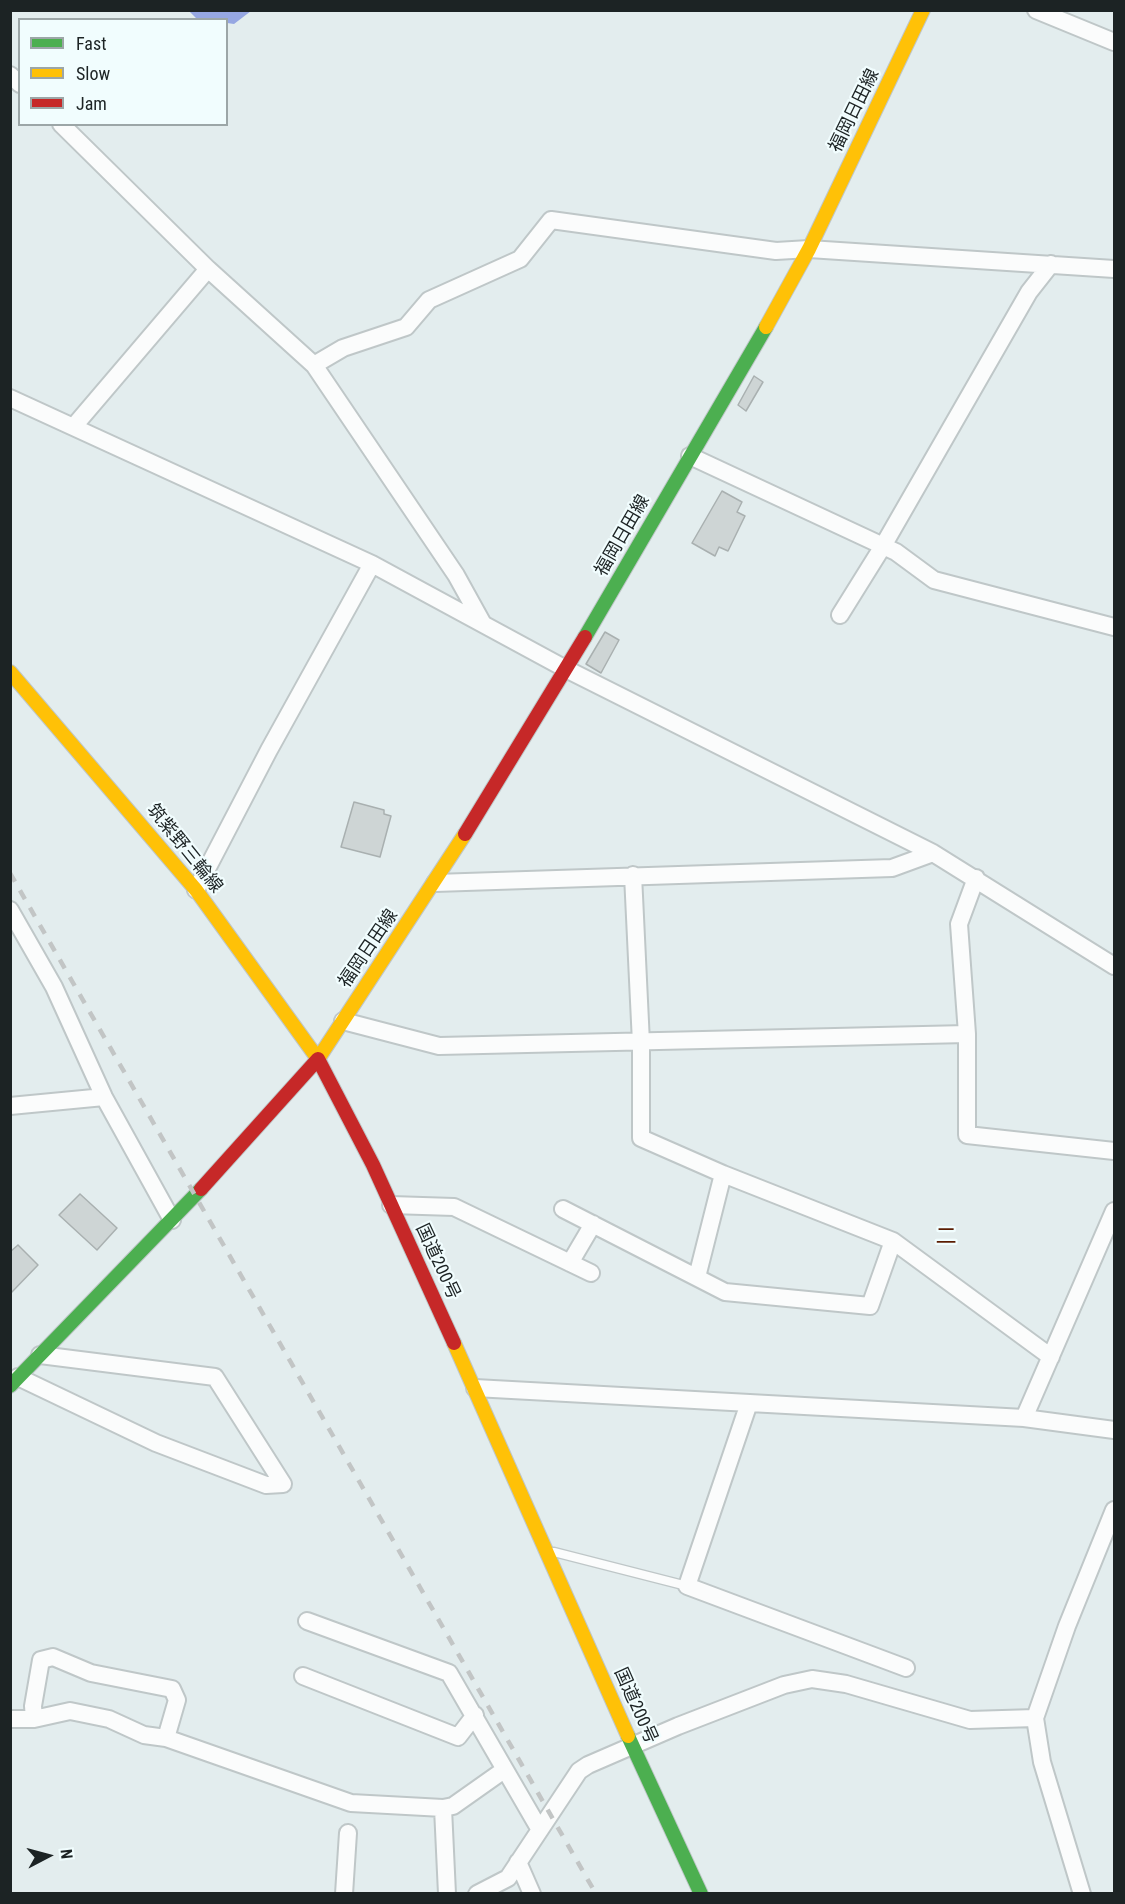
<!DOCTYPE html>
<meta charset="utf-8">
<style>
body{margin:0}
#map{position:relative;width:1125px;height:1904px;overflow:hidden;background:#e3edee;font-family:"Roboto Condensed",sans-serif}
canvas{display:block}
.frame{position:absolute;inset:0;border:12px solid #1c2324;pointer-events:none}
.legend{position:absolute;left:18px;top:18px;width:210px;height:108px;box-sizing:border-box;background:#f1fdfe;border:2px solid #9ca6a7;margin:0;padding:8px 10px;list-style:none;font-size:18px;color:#1c2324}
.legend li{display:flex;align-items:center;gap:12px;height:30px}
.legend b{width:30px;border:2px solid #9ca6a7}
.north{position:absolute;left:18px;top:1826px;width:60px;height:60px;-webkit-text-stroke:4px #f1fdfe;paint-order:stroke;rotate:84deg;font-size:16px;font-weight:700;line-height:24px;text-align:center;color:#1c2324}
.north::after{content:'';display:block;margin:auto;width:21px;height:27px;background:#1c2324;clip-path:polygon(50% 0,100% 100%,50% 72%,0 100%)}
</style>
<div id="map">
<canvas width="1125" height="1904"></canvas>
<div class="frame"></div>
<ul class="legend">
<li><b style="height:8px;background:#4caf50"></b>Fast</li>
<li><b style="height:8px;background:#ffc107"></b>Slow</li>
<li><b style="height:8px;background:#c62828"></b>Jam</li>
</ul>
<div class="north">N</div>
</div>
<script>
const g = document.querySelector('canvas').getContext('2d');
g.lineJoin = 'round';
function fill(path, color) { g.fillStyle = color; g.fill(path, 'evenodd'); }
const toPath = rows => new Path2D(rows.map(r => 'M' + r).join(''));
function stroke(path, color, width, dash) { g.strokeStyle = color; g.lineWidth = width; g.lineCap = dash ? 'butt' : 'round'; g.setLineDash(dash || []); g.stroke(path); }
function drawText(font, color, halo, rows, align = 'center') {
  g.font = font + ' "Roboto Condensed","Noto Sans JP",sans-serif'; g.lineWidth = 4.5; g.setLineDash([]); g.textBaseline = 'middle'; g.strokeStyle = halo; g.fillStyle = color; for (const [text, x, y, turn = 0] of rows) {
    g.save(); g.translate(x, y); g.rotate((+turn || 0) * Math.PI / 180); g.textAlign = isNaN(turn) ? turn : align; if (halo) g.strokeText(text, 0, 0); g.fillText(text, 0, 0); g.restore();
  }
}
fill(toPath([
 [189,11,251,11,234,24,227,23,226,20,196,18]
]), '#96a7e2');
const building = toPath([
 [754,376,763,382,746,411,738,405,754,376],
 [722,491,742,502,737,512,745,516,728,551,719,547,715,556,692,543,722,491],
 [605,632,619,640,601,673,586,664,605,632],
 [354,802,384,810,384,814,391,816,380,857,341,847,354,802],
 [80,1194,117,1228,97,1250,59,1215,80,1194],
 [18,1245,38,1265,10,1294,10,1252,18,1245]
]);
fill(building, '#ced5d5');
stroke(building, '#a9b0b0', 1.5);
const lane = toPath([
 [554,1552,687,1586]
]);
const street = toPath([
 [1036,10,1114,42],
 [10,75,20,84],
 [61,124,208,269,314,365,456,575,482,622],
 [314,365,343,348,406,327,429,300,520,259,551,220,776,251,809,249,1114,269],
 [10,398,372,564,564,668,933,853,1114,966],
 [75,425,208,269],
 [690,456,896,552,934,580,1114,627],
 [840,615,883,546,1029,292,1051,264],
 [633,875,641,1043,641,1138,723,1174,893,1241,1051,1357],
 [976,878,959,924,967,1034,967,1135,1114,1151],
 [435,883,892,868,933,853],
 [196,890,269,750,372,564],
 [10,910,54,987,104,1097,172,1220],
 [343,1021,439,1046,967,1034],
 [10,1106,104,1097],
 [391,1205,454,1207,591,1273],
 [563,1209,725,1292,870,1306,893,1241],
 [570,1263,593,1224],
 [697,1277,723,1174],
 [18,1377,156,1443,266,1485,283,1484,215,1377,40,1355],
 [475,1388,1024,1418,1114,1430],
 [749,1403,687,1586,906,1668],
 [1024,1418,1114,1211],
 [307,1621,449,1673,540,1830],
 [303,1676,458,1737,475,1715],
 [10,1719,34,1719,70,1711,109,1719,144,1735,166,1738,351,1803,443,1808,447,1894],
 [34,1719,33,1706,41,1660,53,1657,91,1673,172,1689,177,1700,166,1738],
 [443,1808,453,1806,504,1770],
 [518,1862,532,1894],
 [344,1894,348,1833],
 [477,1894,508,1878,579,1771,588,1765,678,1726,784,1685,812,1679,846,1684,970,1720,1035,1718],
 [1082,1894,1042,1762,1035,1718,1067,1626,1114,1510]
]);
const fast = toPath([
 [585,637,766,327],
 [10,1386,201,1189],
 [628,1736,701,1894]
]);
const slow = toPath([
 [766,327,809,249,923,10],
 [10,672,196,890,318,1059],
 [318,1059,465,834],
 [454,1343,628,1736]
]);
const jam = toPath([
 [465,834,585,637],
 [201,1189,318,1059,373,1165,454,1343]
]);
stroke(lane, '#bfc7c8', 11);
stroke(street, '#bfc7c8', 20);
stroke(fast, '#bfc7c8', 16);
stroke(slow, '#bfc7c8', 16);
stroke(jam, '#bfc7c8', 16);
stroke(lane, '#fbfcfc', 8);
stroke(street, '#fbfcfc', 16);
stroke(fast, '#4caf50', 14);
stroke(slow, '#ffc107', 14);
stroke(jam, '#c62828', 14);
stroke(toPath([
 [10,873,596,1894]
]), '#c2c5c5', 4.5, [10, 10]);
drawText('18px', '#1c2324', '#f1fdfe', [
 ["福岡日田線",855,111,-64],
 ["福岡日田線",623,536,-60],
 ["筑紫野三輪線",184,849,51],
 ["福岡日田線",369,949,-56],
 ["国道200号",437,1262,65],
 ["国道200号",635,1706,66]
]);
drawText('21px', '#5b1b00', '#f1fdfe', [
 ["二",946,1238]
]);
</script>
